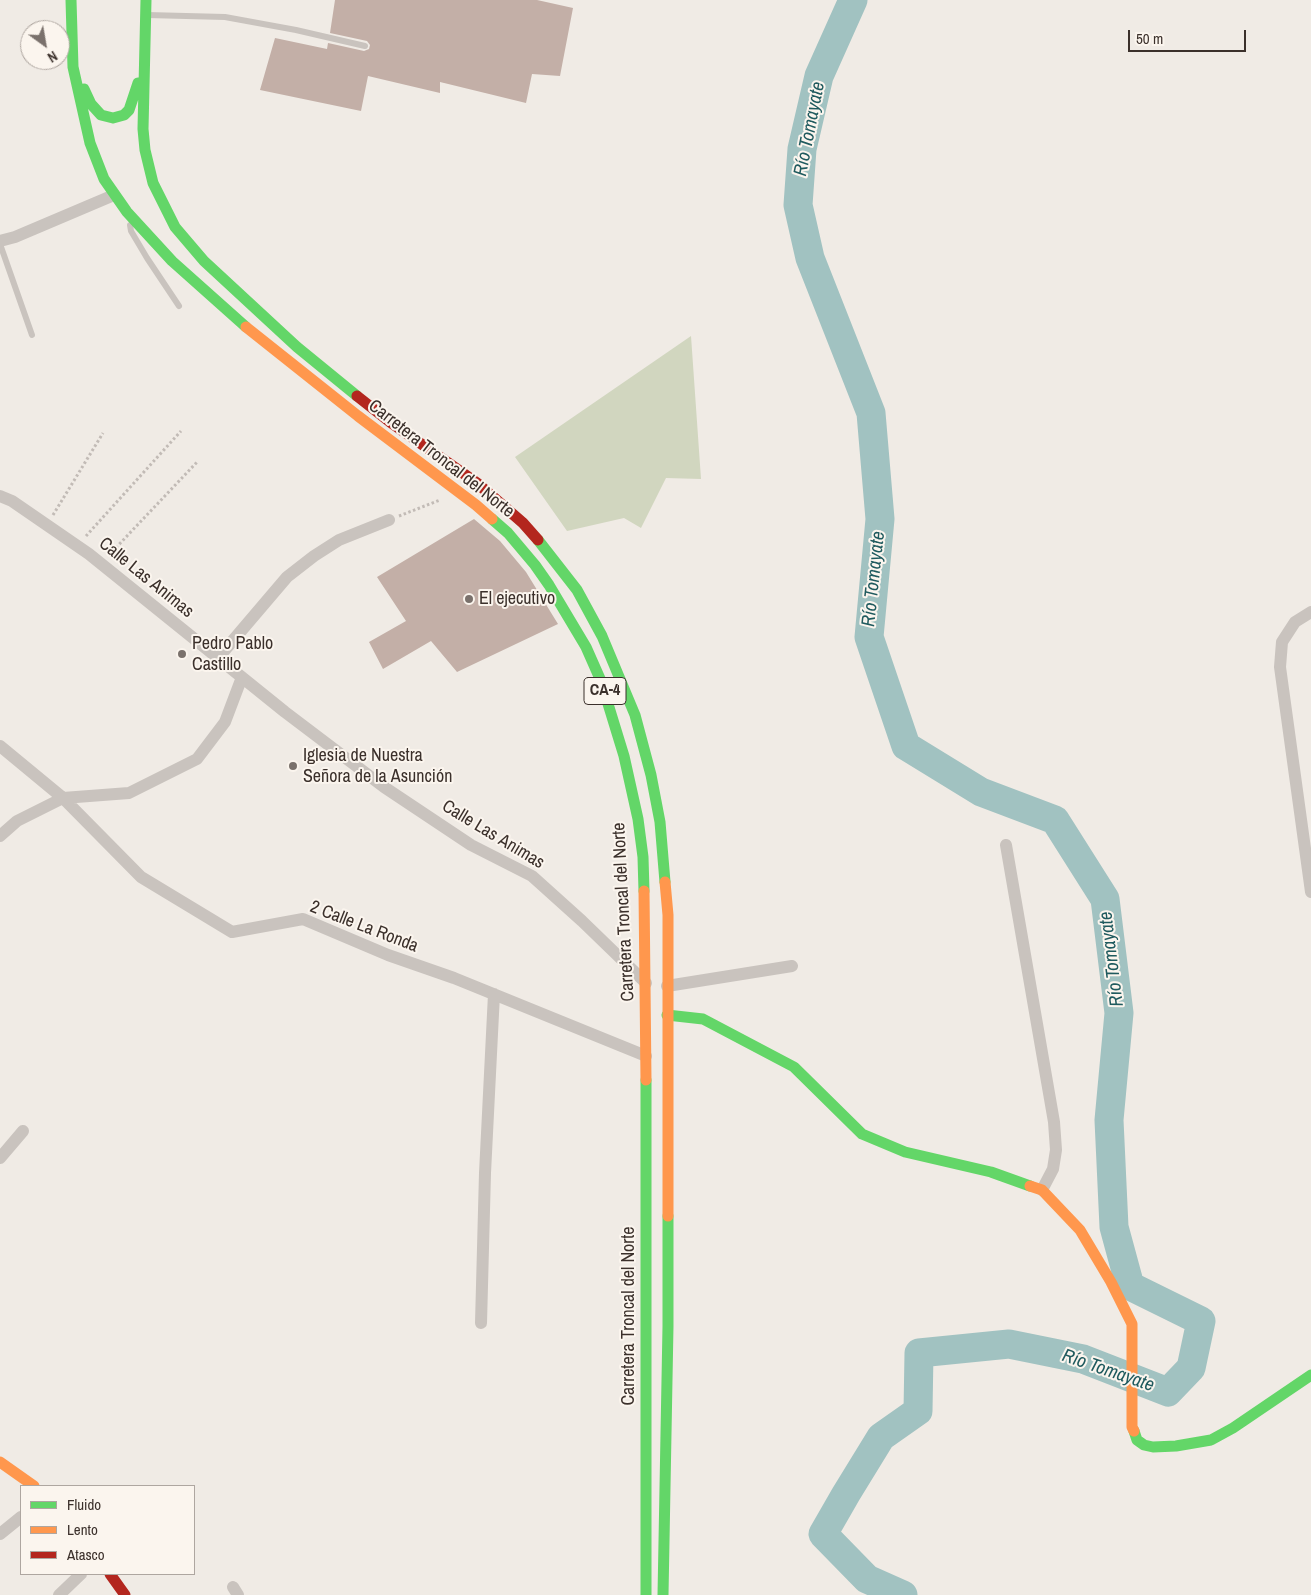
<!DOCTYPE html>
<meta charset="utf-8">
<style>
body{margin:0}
#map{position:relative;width:1311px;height:1595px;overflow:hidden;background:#f0ebe5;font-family:"Archivo Narrow",sans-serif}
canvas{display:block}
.legend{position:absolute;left:20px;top:1485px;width:175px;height:90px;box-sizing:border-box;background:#fbf5ee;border:1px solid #aea6a0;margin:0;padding:6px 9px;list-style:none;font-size:15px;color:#3b302b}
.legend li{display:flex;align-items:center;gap:10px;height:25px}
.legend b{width:25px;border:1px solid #aea6a0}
.north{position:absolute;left:20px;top:20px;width:50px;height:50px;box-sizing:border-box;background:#fbf5ee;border:1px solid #aea6a0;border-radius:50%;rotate:148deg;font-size:14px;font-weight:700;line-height:20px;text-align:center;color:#3b302b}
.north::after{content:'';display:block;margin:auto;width:18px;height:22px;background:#7a716c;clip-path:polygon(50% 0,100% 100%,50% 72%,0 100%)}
.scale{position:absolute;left:1128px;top:30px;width:118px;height:22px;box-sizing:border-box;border:2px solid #3b302b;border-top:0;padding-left:6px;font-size:15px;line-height:18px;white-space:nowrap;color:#3b302b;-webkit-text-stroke:4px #fbf5ee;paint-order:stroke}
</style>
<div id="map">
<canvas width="1311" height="1595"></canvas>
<ul class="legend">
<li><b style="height:6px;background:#63d668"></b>Fluido</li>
<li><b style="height:6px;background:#ff974d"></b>Lento</li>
<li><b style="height:6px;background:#b3261e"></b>Atasco</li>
</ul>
<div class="north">N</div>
<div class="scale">50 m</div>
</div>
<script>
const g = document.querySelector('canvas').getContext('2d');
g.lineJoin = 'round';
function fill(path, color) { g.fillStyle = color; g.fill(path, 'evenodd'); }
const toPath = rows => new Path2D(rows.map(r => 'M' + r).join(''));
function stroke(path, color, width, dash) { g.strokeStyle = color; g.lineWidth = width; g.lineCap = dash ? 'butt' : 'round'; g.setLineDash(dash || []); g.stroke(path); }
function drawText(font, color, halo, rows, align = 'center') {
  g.font = font + ' "Archivo Narrow",sans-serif'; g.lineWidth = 4; g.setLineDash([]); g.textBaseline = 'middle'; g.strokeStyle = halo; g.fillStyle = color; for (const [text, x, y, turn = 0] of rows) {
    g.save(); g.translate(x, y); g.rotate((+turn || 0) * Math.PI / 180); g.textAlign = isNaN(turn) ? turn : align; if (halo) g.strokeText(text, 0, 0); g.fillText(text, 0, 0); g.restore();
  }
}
fill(toPath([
 [691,336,701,479,666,478,641,528,624,518,567,531,515,457]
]), '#d1d6bf');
stroke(toPath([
 [853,0,819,76,802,149,798,205,810,258,871,413,880,519,869,637,906,746,981,792,1055,820,1105,899,1119,1013,1109,1120,1114,1227,1130,1286,1201,1321,1191,1368,1168,1392,1083,1359,1009,1344,919,1353,918,1411,881,1437,846,1494,823,1534,867,1579,903,1595]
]), '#a1c2c1', 29);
fill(toPath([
 [335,0,537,0,573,8,560,76,532,74,526,103,440,82,440,93,368,76,361,111,260,90,275,38,327,49,328,43,364,51,369,49,370,45,367,41,330,33],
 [474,519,500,541,526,572,558,624,457,672,431,641,383,669,369,642,406,621,377,577]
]), '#c3afa7');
stroke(toPath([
 [53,515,103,433],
 [399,516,440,500],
 [86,536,181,431],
 [109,555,198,461]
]), '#c2bbb6', 3, [2.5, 2.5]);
stroke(toPath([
 [147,15,225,17,296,30,365,46],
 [130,225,131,231,147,258,179,306],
 [0,244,32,335]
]), '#c9c3be', 6);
stroke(toPath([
 [0,241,15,237,114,195],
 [0,496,12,501,89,554,285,712,384,787,471,845,532,876,582,921,646,983],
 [1311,612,1295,622,1282,642,1280,667,1311,892],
 [218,658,287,577,314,556,339,540,389,520],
 [0,746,63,798,141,877,232,932,303,919,388,955,454,978,646,1056],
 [0,836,17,821,63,798,129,793,197,759,225,722,242,677],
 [1006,845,1054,1122,1056,1150,1053,1169,1042,1190],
 [667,986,792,966],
 [0,1158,23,1131],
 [481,1323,485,1173,494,994],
 [0,1534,21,1517],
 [233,1587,238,1595],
 [59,1595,81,1574]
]), '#c9c3be', 12);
stroke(toPath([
 [71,0,73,67,90,143,104,179,127,212,172,261,246,327],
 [146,0,143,129,145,150,153,183,175,227,204,261,297,347,357,396],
 [84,89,91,104,101,115,113,118,124,115,129,110,138,83],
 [492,519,508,533,535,565,549,585,586,647,601,681,624,756,638,819,643,857,644,891],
 [538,540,577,590,602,636,635,715,651,775,660,822,665,882],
 [667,1015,703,1019,794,1067,862,1134,905,1152,991,1172,1030,1186],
 [646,1080,646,1595],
 [1134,1431,1137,1440,1144,1445,1153,1447,1176,1446,1211,1440,1233,1428,1311,1375],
 [663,1595,668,1326,668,1216]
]), '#63d668', 11);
stroke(toPath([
 [246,327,358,416,476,505,492,519],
 [665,882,668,915,668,1216],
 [644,891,646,1080],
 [1030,1186,1042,1190,1080,1230,1111,1282,1132,1324,1132,1427,1134,1431],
 [0,1462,34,1486]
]), '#ff974d', 11);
stroke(toPath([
 [357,396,390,422,477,483,523,523,538,540],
 [110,1574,125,1595]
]), '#b3261e', 11);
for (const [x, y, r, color] of [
 [469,599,5,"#7a716c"],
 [182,654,5,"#7a716c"],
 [293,766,5,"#7a716c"]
]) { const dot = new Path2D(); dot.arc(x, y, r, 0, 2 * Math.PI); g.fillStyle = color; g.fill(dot); stroke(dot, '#fbf5ee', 2); }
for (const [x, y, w] of [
 [605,691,42]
]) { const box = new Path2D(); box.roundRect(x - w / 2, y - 13.5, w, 27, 4); g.fillStyle = '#fbf5ee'; g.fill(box); stroke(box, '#3b302b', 1); }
drawText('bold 16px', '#3b302b', null, [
 ["CA-4",605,691]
]);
drawText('18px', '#3b302b', '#fbf5ee', [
 ["Carretera Troncal del Norte",441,459,38],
 ["Calle Las Animas",146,578,39],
 ["Calle Las Animas",493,835,31],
 ["Carretera Troncal del Norte",624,912,-93],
 ["2 Calle La Ronda",364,927,21],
 ["Carretera Troncal del Norte",629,1316,-90]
]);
drawText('18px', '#3b302b', '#fbf5ee', [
 ["El ejecutivo",479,599],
 ["Pedro Pablo",192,644],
 ["Castillo",192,665],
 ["Iglesia de Nuestra",303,756],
 ["Señora de la Asunción",303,777]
], 'left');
drawText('italic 19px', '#1f5a5e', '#fbf5ee', [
 ["Río Tomayate",810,129,-79],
 ["Río Tomayate",874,579,-84],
 ["Río Tomayate",1112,959,-97],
 ["Río Tomayate",1108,1371,19]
]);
</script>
